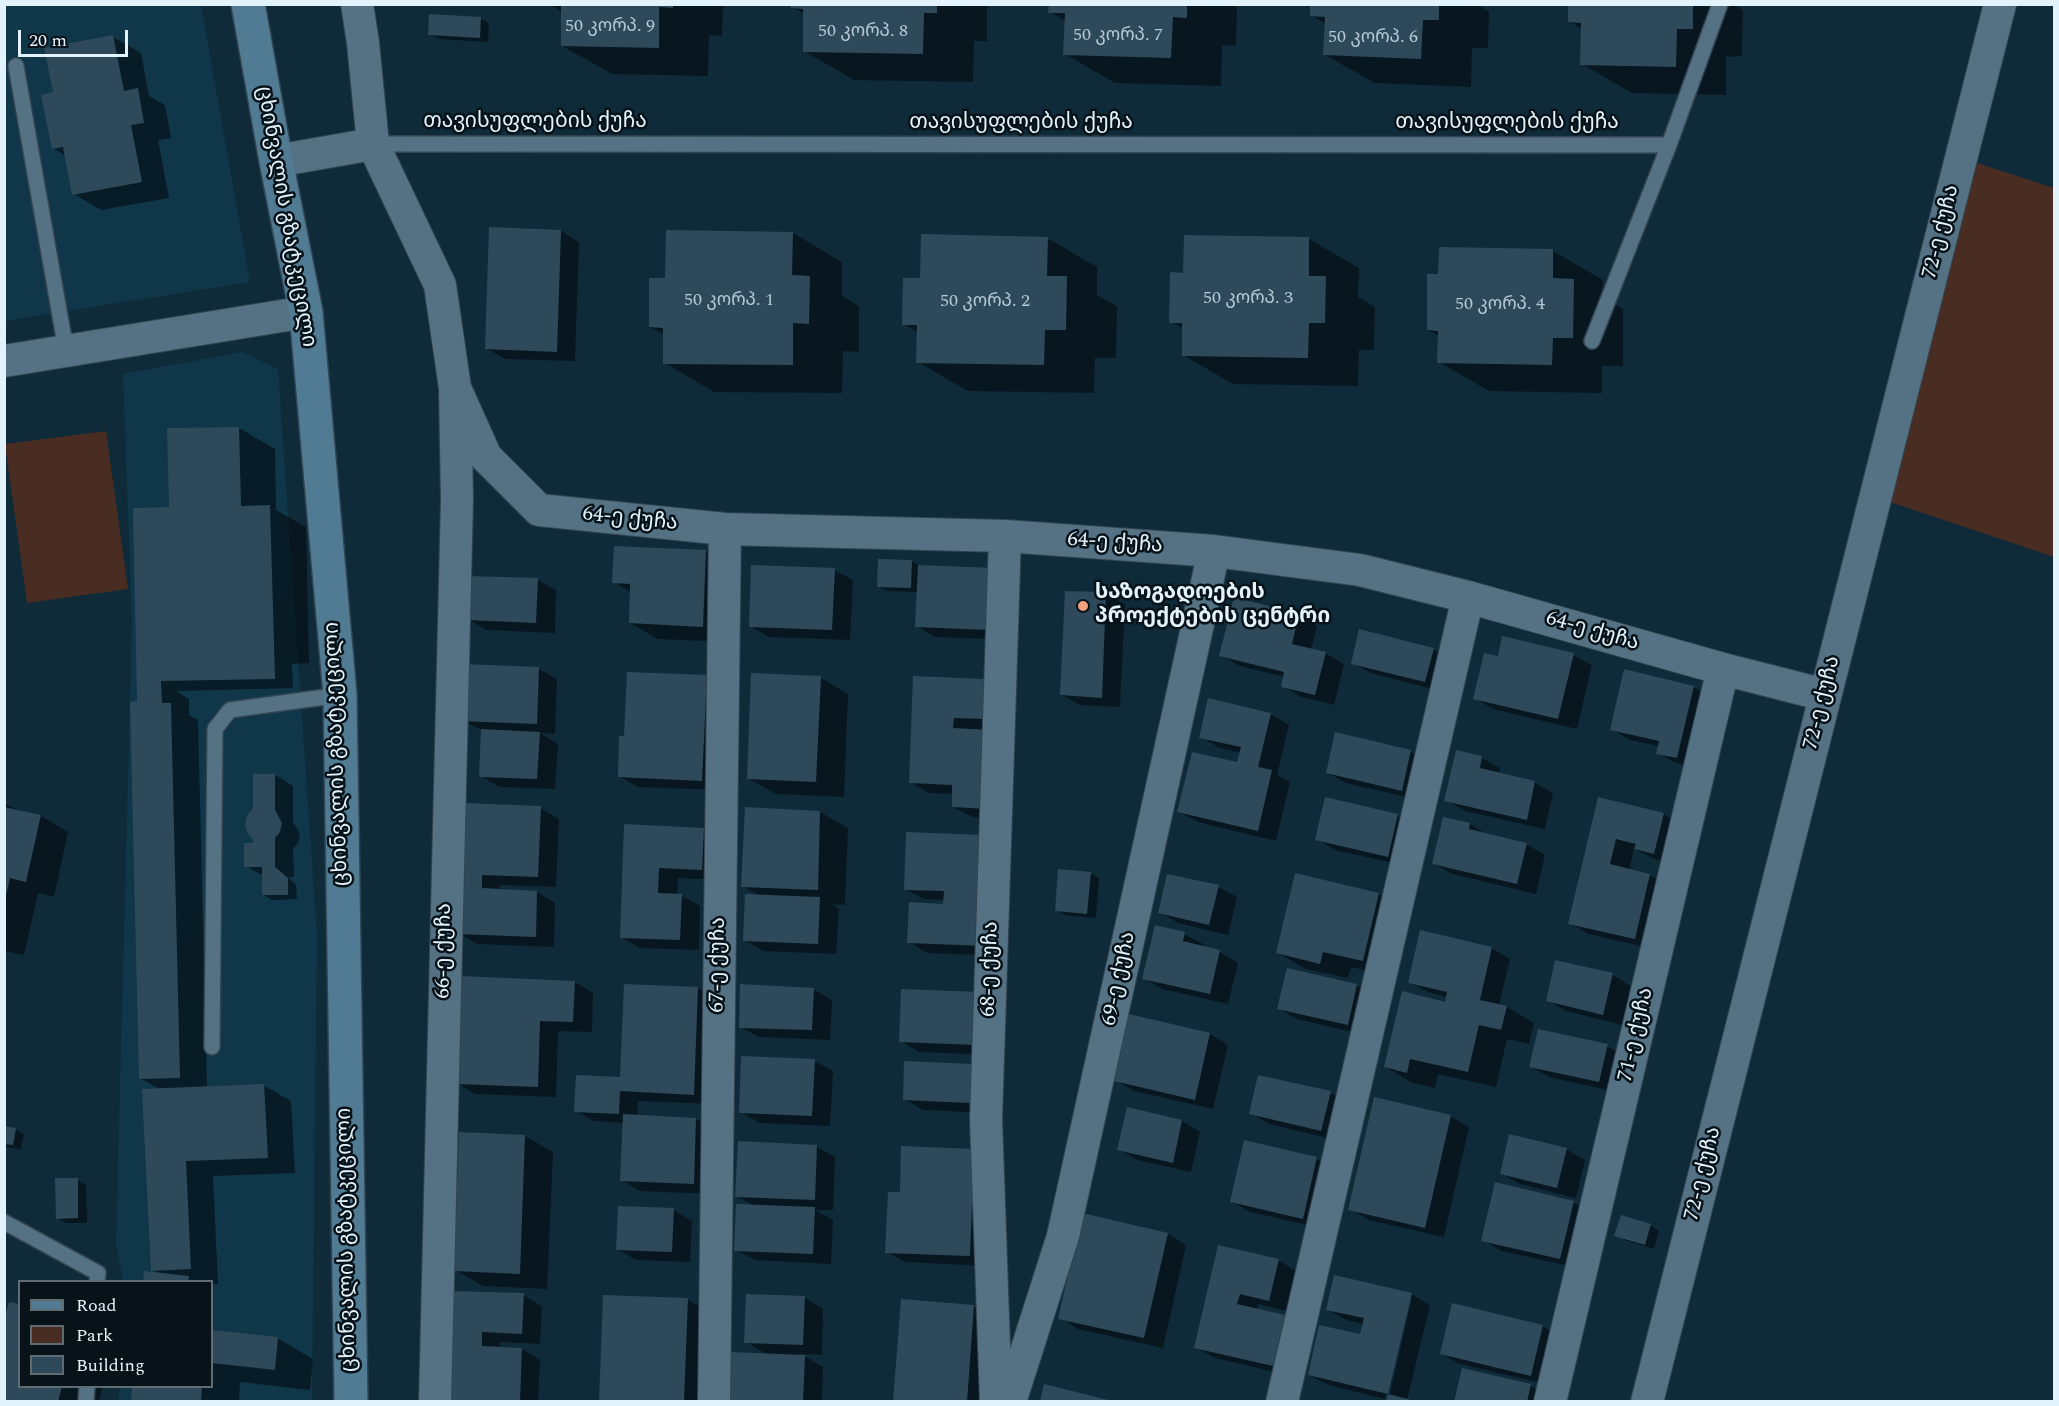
<!DOCTYPE html>
<meta charset="utf-8">
<style>
body{margin:0}
#map{position:relative;width:2059px;height:1406px;overflow:hidden;background:#0f2b3a;font-family:Spectral,serif}
canvas{display:block}
.frame{position:absolute;inset:0;border:6px solid #e2f3fc;pointer-events:none}
.legend{position:absolute;left:18px;top:1280px;width:195px;height:108px;box-sizing:border-box;background:#071219;border:2px solid #5f6c74;margin:0;padding:8px 10px;list-style:none;font-size:18px;color:#e2f3fc}
.legend li{display:flex;align-items:center;gap:12px;height:30px}
.legend b{width:30px;border:2px solid #5f6c74}
.scale{position:absolute;left:18px;top:30px;width:110px;height:27px;box-sizing:border-box;border:3px solid #e2f3fc;border-top:0;padding-left:8px;font-size:18px;line-height:21px;white-space:nowrap;color:#e2f3fc;-webkit-text-stroke:4px #071219;paint-order:stroke}
</style>
<div id="map">
<canvas width="2059" height="1406"></canvas>
<div class="frame"></div>
<ul class="legend">
<li><b style="height:8px;background:#507b93"></b>Road</li>
<li><b style="height:16px;background:#492d22"></b>Park</li>
<li><b style="height:16px;background:#2e4a5a"></b>Building</li>
</ul>
<div class="scale">20 m</div>
</div>
<script>
const g = document.querySelector('canvas').getContext('2d');
g.lineJoin = 'round';
function fill(path, color) { g.fillStyle = color; g.fill(path, 'evenodd'); }
const toPath = rows => new Path2D(rows.map(r => 'M' + r).join(''));
function stroke(path, color, width, dash) { g.strokeStyle = color; g.lineWidth = width; g.lineCap = dash ? 'butt' : 'round'; g.setLineDash(dash || []); g.stroke(path); }
function drawText(font, color, halo, rows, align = 'center') {
  g.font = font + ' Spectral,"Noto Sans Georgian",serif'; g.lineWidth = 5; g.setLineDash([]); g.textBaseline = 'middle'; g.strokeStyle = halo; g.fillStyle = color; for (const [text, x, y, turn = 0] of rows) {
    g.save(); g.translate(x, y); g.rotate((+turn || 0) * Math.PI / 180); g.textAlign = isNaN(turn) ? turn : align; if (halo) g.strokeText(text, 0, 0); g.fillText(text, 0, 0); g.restore();
  }
}
fill(toPath([
 [5,5,201,5,250,282,5,321],
 [242,352,278,369,317,935,312,1401,118,1402,120,1387,212,1386,212,1282,123,1281,116,1244,132,621,123,374]
]), '#0f3649');
fill(toPath([
 [1968,160,2054,188,2054,557,1887,501],
 [106,431,128,589,27,603,5,444]
]), '#492d22');
fill(toPath([
 [550,4,723,4,722,36,709,35,708,76,612,74,562,46,563,13],
 [793,4,987,4,987,41,974,41,973,82,854,80,804,51,805,14,792,7],
 [1050,4,1237,4,1236,46,1222,45,1221,86,1115,83,1065,54,1066,21,1050,12],
 [1312,4,1477,4,1489,12,1488,48,1472,48,1471,87,1375,83,1325,55,1326,24,1311,15],
 [1569,4,1733,4,1743,10,1742,56,1726,57,1726,95,1632,93,1582,64,1582,29,1569,21],
 [480,18,489,23,488,42,439,39,430,34],
 [113,37,141,53,149,96,165,105,171,138,158,140,169,198,101,210,74,194,66,156,53,148,54,94],
 [561,231,579,242,575,361,505,359,486,348],
 [793,233,842,262,842,296,859,306,859,352,843,351,842,393,714,392,665,363,665,335,650,327,667,279],
 [1047,238,1097,267,1097,295,1117,306,1116,358,1095,358,1094,393,968,391,918,362,919,333,904,324,921,280],
 [1309,239,1359,268,1358,297,1375,307,1374,350,1359,350,1358,386,1233,384,1183,355,1184,329,1171,322,1185,274],
 [1553,251,1603,280,1602,297,1623,309,1623,366,1602,366,1602,393,1489,391,1439,362,1439,336,1428,330,1439,276],
 [239,428,275,449,276,510,306,527,309,663,292,664,293,688,176,691,189,699,189,715,198,720,207,1088,263,1085,291,1101,295,1173,213,1176,218,1284,212,1284,212,1282,144,1282,161,1274,152,1270,161,1090,140,1078,139,703,171,508],
 [615,547,706,551,734,567,731,642,658,639,630,623,632,593,614,582],
 [911,561,920,566,1010,640,935,637,917,626,918,592,887,591,878,586],
 [834,570,853,580,850,640,769,637,750,626],
 [538,580,556,590,555,633,486,630,468,619],
 [1066,592,1106,594,1125,604,1120,707,1080,705,1062,695],
 [1236,599,1299,615,1317,626,1311,650,1325,653,1344,664,1334,705,1301,697,1283,686,1285,677,1240,666,1221,655],
 [1434,650,1452,660,1444,692,1371,673,1352,663],
 [1573,655,1592,665,1577,729,1493,709,1475,698,1499,658],
 [539,669,557,679,555,734,540,733,558,744,555,789,499,787,481,776,483,731,462,720],
 [707,677,725,687,721,790,638,787,619,776,626,738],
 [821,678,848,694,844,797,776,794,748,778],
 [915,678,984,681,1002,692,1005,819,972,817,953,807,954,794,929,793,910,782],
 [1693,687,1712,698,1696,768,1676,763,1658,753,1659,746,1630,740,1612,729],
 [1270,714,1289,725,1277,775,1290,782,1276,841,1198,822,1179,812,1238,764,1241,753,1220,748,1201,737],
 [1336,734,1411,752,1429,762,1420,800,1346,783,1328,773],
 [1457,752,1482,758,1500,768,1499,774,1535,783,1553,793,1545,829,1465,811,1446,800],
 [275,775,293,786,293,822,300,834,298,843,293,849,294,877,288,877,296,885,297,899,272,900,264,895,264,876,246,866,255,845],
 [1599,799,1664,814,1682,825,1673,863,1655,859,1634,849,1629,871,1650,875,1668,886,1654,949,1588,934,1570,923],
 [4,803,19,811,41,816,68,832,54,897,38,893,24,955,4,951],
 [464,805,540,808,559,819,556,887,500,885,500,891,537,892,555,903,554,947,477,944,458,933],
 [746,809,820,812,848,828,845,905,831,904,839,909,836,954,763,951,745,940,760,896,743,886],
 [1398,816,1416,827,1407,866,1335,850,1317,839],
 [1470,824,1488,835,1526,844,1545,855,1536,894,1453,874,1434,864],
 [625,826,703,829,722,840,720,880,678,878,677,895,682,896,700,906,699,950,640,948,621,937],
 [908,833,1005,956,927,953,909,942,945,905,945,900,924,899,905,889],
 [1090,873,1099,878,1096,918,1065,915,1056,910],
 [1218,887,1237,897,1228,935,1178,923,1160,912],
 [1379,894,1406,910,1391,976,1351,967,1348,978,1306,969,1278,953],
 [1184,934,1203,944,1202,948,1220,952,1238,963,1228,1004,1162,989,1144,978],
 [1491,948,1510,959,1499,1006,1507,1007,1534,1023,1529,1044,1507,1039,1496,1087,1438,1074,1435,1088,1413,1083,1385,1067,1446,1004,1447,997,1428,992,1409,982],
 [1557,962,1613,975,1631,986,1622,1025,1566,1011,1548,1000],
 [1288,969,1357,986,1375,996,1366,1035,1297,1019,1279,1009],
 [575,982,593,993,592,1032,558,1031,556,1097,475,1094,457,1083],
 [698,988,716,999,712,1104,638,1101,637,1117,696,1119,714,1130,712,1194,640,1191,621,1180,624,1123,594,1121,576,1111,622,1078],
 [813,989,832,1000,830,1040,759,1037,740,1027],
 [903,990,995,1055,919,1052,901,1041],
 [1130,1016,1210,1034,1228,1045,1213,1109,1134,1091,1116,1080],
 [1607,1046,1626,1056,1617,1092,1549,1077,1530,1066],
 [814,1061,833,1071,830,1126,759,1123,741,1112],
 [906,1062,972,1065,991,1076,989,1113,923,1110,904,1099],
 [1330,1093,1349,1103,1340,1141,1269,1124,1251,1113],
 [1128,1109,1182,1121,1200,1132,1191,1172,1137,1160,1119,1149],
 [1450,1116,1469,1127,1444,1237,1369,1220,1350,1209],
 [4,1127,15,1129,24,1134,21,1149,4,1147],
 [460,1133,525,1136,553,1152,547,1289,483,1286,455,1270],
 [817,1147,835,1157,833,1210,815,1210,833,1220,831,1264,755,1260,736,1250,754,1206,737,1196],
 [1566,1149,1585,1160,1576,1198,1520,1184,1502,1174],
 [974,1151,988,1266,905,1262,887,1252,901,1194],
 [1316,1159,1335,1169,1321,1228,1250,1212,1231,1201],
 [77,1180,86,1185,87,1223,66,1223,57,1218],
 [1573,1202,1592,1213,1579,1268,1501,1251,1483,1240],
 [673,1210,692,1221,690,1262,636,1260,617,1249],
 [1083,1215,1168,1234,1186,1245,1163,1348,1078,1329,1060,1318],
 [1650,1225,1659,1231,1654,1249,1625,1240,1616,1235],
 [1219,1247,1278,1260,1297,1271,1287,1311,1258,1304,1257,1310,1285,1316,1303,1327,1292,1376,1215,1358,1196,1347],
 [452,1292,523,1295,542,1306,540,1344,500,1342,500,1348,522,1349,540,1360,538,1402,450,1402],
 [1411,1294,1430,1305,1407,1400,1388,1402,1412,1298,1409,1298,1385,1399,1328,1385,1309,1375,1361,1336,1364,1324,1346,1320,1327,1309],
 [748,1296,805,1298,823,1309,822,1355,801,1354,823,1367,822,1402,730,1402,768,1355,746,1342],
 [688,1300,706,1310,703,1402,601,1401],
 [974,1306,992,1317,986,1402,894,1402],
 [1542,1326,1561,1337,1549,1385,1460,1364,1442,1354],
 [212,1332,277,1338,313,1359,310,1390,240,1382,239,1402,133,1402,134,1386,212,1386],
 [20,1386,103,1386,99,1402,4,1402],
 [1530,1386,1549,1396,1547,1402,1456,1402]
]), '#0007');
fill(toPath([
 [561,4,673,4,673,8,659,7,659,48,561,46],
 [791,4,937,4,937,13,924,13,923,54,803,52,803,9,791,8],
 [1049,4,1187,4,1187,18,1173,17,1171,58,1063,55,1065,13,1048,13],
 [1310,4,1439,4,1439,20,1423,20,1421,59,1323,55,1325,17,1310,16],
 [1568,4,1693,4,1693,29,1677,29,1676,67,1580,65,1581,23,1568,22],
 [429,14,481,17,480,38,428,35],
 [113,35,124,91,138,88,144,123,131,125,142,182,72,195,63,147,52,149,41,95,53,92,44,48],
 [489,227,561,230,557,352,485,349],
 [666,230,793,232,792,275,810,276,809,324,793,323,793,365,663,364,663,328,649,327,649,278,665,278],
 [921,234,1048,237,1047,276,1067,276,1066,330,1045,330,1044,365,916,363,917,325,902,325,903,278,920,278],
 [1184,235,1309,237,1309,276,1326,276,1325,323,1309,323,1308,358,1182,356,1182,323,1169,323,1170,272,1183,273],
 [1439,247,1553,249,1553,278,1574,279,1573,338,1553,338,1552,365,1437,363,1438,331,1427,330,1427,274,1438,274],
 [239,427,241,506,270,505,275,679,161,681,162,703,171,703,180,1078,139,1079,130,702,137,701,133,508,169,507,167,428],
 [614,546,706,550,703,627,629,623,630,584,612,583],
 [878,559,912,560,911,588,877,587],
 [751,565,835,568,832,630,749,627],
 [918,565,994,568,991,630,915,627],
 [468,576,538,578,536,623,466,620],
 [1065,591,1106,592,1102,698,1060,695],
 [1234,597,1299,614,1292,644,1326,652,1315,695,1281,687,1284,672,1219,656],
 [1359,629,1434,648,1425,682,1351,664],
 [1502,636,1574,653,1558,719,1473,699,1484,653,1498,656],
 [463,664,539,667,537,724,460,721],
 [1624,669,1694,686,1677,758,1656,754,1659,741,1610,730],
 [627,672,707,675,702,781,618,777,619,736,624,736],
 [751,673,821,676,816,782,747,779],
 [913,676,984,679,983,719,954,718,953,728,990,730,987,809,952,807,952,785,909,783],
 [1208,698,1271,713,1258,767,1272,770,1258,831,1177,812,1192,752,1237,762,1241,747,1199,738],
 [481,729,540,732,537,779,479,777],
 [1335,732,1411,750,1402,791,1326,773],
 [1456,750,1482,756,1480,768,1535,781,1527,820,1444,801],
 [253,774,275,774,275,810,282,823,280,832,275,838,275,867,288,878,288,895,262,895,262,867,244,867,244,843,253,843,253,839,248,834,245,825,247,816,253,808],
 [1325,797,1398,814,1388,857,1315,840],
 [1598,797,1664,813,1654,854,1634,849,1636,844,1616,839,1610,864,1650,874,1635,939,1568,924],
 [462,803,541,806,538,877,482,875,482,888,537,891,536,937,457,934],
 [4,807,41,815,26,882,10,878,5,900],
 [745,807,820,811,818,890,741,887],
 [1443,817,1470,823,1469,829,1527,843,1517,884,1432,864],
 [624,824,704,828,702,870,659,868,658,893,682,894,680,940,620,938],
 [906,832,983,835,987,946,907,943,909,902,943,904,944,891,904,890],
 [1058,869,1091,872,1087,914,1055,911],
 [1295,873,1379,893,1363,961,1323,952,1320,964,1276,953],
 [1167,874,1219,885,1209,925,1158,913],
 [745,894,820,897,818,944,743,941],
 [1155,925,1185,932,1183,941,1220,950,1210,994,1142,979],
 [1420,930,1492,947,1480,1000,1507,1006,1501,1030,1479,1025,1468,1072,1410,1059,1407,1073,1384,1067,1402,991,1445,1002,1447,992,1408,983],
 [1555,960,1613,973,1603,1015,1546,1001],
 [1287,968,1357,984,1348,1025,1277,1009],
 [460,976,575,981,573,1022,540,1021,538,1087,455,1084],
 [624,984,698,987,694,1095,620,1091,619,1114,574,1112,576,1075,620,1077],
 [740,984,814,988,812,1030,739,1028],
 [901,989,979,992,977,1045,899,1042],
 [1129,1014,1210,1033,1195,1100,1114,1081],
 [1538,1029,1608,1044,1599,1082,1529,1067],
 [741,1056,815,1059,812,1116,739,1113],
 [904,1061,972,1064,971,1103,903,1100],
 [1258,1075,1331,1091,1321,1131,1249,1114],
 [264,1084,268,1158,186,1161,191,1269,151,1271,142,1089],
 [1374,1097,1451,1115,1425,1228,1348,1210],
 [1127,1107,1182,1120,1173,1163,1117,1150],
 [623,1114,696,1118,694,1184,620,1181],
 [4,1126,16,1128,13,1145,4,1144],
 [459,1132,525,1135,520,1274,454,1271],
 [1509,1134,1567,1148,1557,1188,1500,1174],
 [1244,1140,1317,1157,1303,1219,1230,1202],
 [738,1141,817,1145,815,1200,735,1197],
 [901,1146,974,1149,970,1256,885,1253,888,1192,900,1192],
 [55,1178,78,1178,78,1218,56,1219],
 [1495,1182,1574,1201,1560,1259,1481,1241],
 [736,1204,815,1207,813,1254,734,1251],
 [618,1206,674,1208,672,1252,616,1250],
 [1082,1213,1168,1233,1144,1338,1058,1319],
 [1621,1215,1651,1224,1645,1245,1614,1236],
 [1218,1245,1279,1259,1269,1301,1240,1294,1237,1304,1285,1315,1273,1366,1194,1348],
 [144,1271,189,1276,188,1282,143,1282],
 [1334,1275,1412,1293,1388,1394,1308,1375,1319,1325,1360,1334,1364,1318,1326,1310],
 [451,1291,524,1293,522,1334,482,1332,482,1346,522,1348,520,1402,446,1401],
 [746,1294,805,1296,803,1345,744,1343],
 [603,1295,688,1298,684,1402,599,1402],
 [901,1299,974,1305,967,1402,893,1402],
 [9,1302,20,1304,20,1386,62,1386,58,1402,4,1402,4,1321],
 [1452,1303,1543,1325,1531,1376,1440,1354],
 [212,1330,278,1337,275,1370,212,1363],
 [730,1352,805,1355,803,1402,729,1402],
 [1462,1368,1531,1384,1527,1402,1454,1402],
 [1044,1384,1112,1401,1112,1402,1040,1402],
 [132,1386,202,1386,201,1402,131,1402],
 [1388,1394,1415,1401,1415,1402,1386,1402]
]), '#2e4a5a');
const lane = toPath([
 [16,66,66,350],
 [373,144,1669,145],
 [1592,341,1669,145,1720,4],
 [212,1047,215,729,230,710,340,695],
 [4,1222,98,1273,97,1282],
 [86,1402,87,1386]
]);
const street = toPath([
 [357,4,363,43,373,144,440,285,455,388,457,500,435,1402],
 [276,161,373,144],
 [4,361,306,312],
 [455,388,486,457,539,510,725,529,1005,536,1214,551,1360,570,1468,597,1723,669,1825,695],
 [714,1402,725,529],
 [996,1402,986,1119,1005,536],
 [1010,1402,1063,1236,1214,551],
 [1282,1402,1468,597],
 [1550,1402,1723,669],
 [1647,1402,2000,4]
]);
const secondary = toPath([
 [248,4,276,161,306,312,340,695,351,1402]
]);
stroke(lane, '#324451', 18);
stroke(street, '#324451', 34);
stroke(secondary, '#324451', 36);
stroke(lane, '#547283', 15);
stroke(street, '#547283', 32);
stroke(secondary, '#507b93', 33);
for (const [x, y, r, color] of [
 [1083,606,6,"#f2a07f"]
]) { const dot = new Path2D(); dot.arc(x, y, r, 0, 2 * Math.PI); g.fillStyle = color; g.fill(dot); stroke(dot, '#071219', 2); }
drawText('18px', '#b5c9d4', null, [
 ["50 კორპ. 9",610,27],
 ["50 კორპ. 8",863,32],
 ["50 კორპ. 7",1118,36],
 ["50 კორპ. 6",1373,38],
 ["50 კორპ. 3",1248,299],
 ["50 კორპ. 1",729,301],
 ["50 კორპ. 2",985,302],
 ["50 კორპ. 4",1500,305]
]);
drawText('21px', '#e2f3fc', '#071219', [
 ["თავისუფლების ქუჩა",535,123],
 ["თავისუფლების ქუჩა",1021,124],
 ["თავისუფლების ქუჩა",1507,124],
 ["ცხინვალის გზატკეცილი",285,217,80],
 ["72-ე ქუჩა",1942,232,-76],
 ["64-ე ქუჩა",630,520,6],
 ["64-ე ქუჩა",1115,544,4],
 ["64-ე ქუჩა",1592,632,16],
 ["72-ე ქუჩა",1823,703,-76],
 ["ცხინვალის გზატკეცილი",338,754,-92],
 ["66-ე ქუჩა",445,951,-89],
 ["67-ე ქუჩა",719,965,-89],
 ["68-ე ქუჩა",991,969,-88],
 ["69-ე ქუჩა",1120,979,-78],
 ["71-ე ქუჩა",1637,1035,-77],
 ["72-ე ქუჩა",1704,1174,-76],
 ["ცხინვალის გზატკეცილი",348,1240,-91]
]);
drawText('bold 21px', '#e2f3fc', '#071219', [
 ["საზოგადოების",1095,594],
 ["პროექტების ცენტრი",1095,618]
], 'left');
</script>
